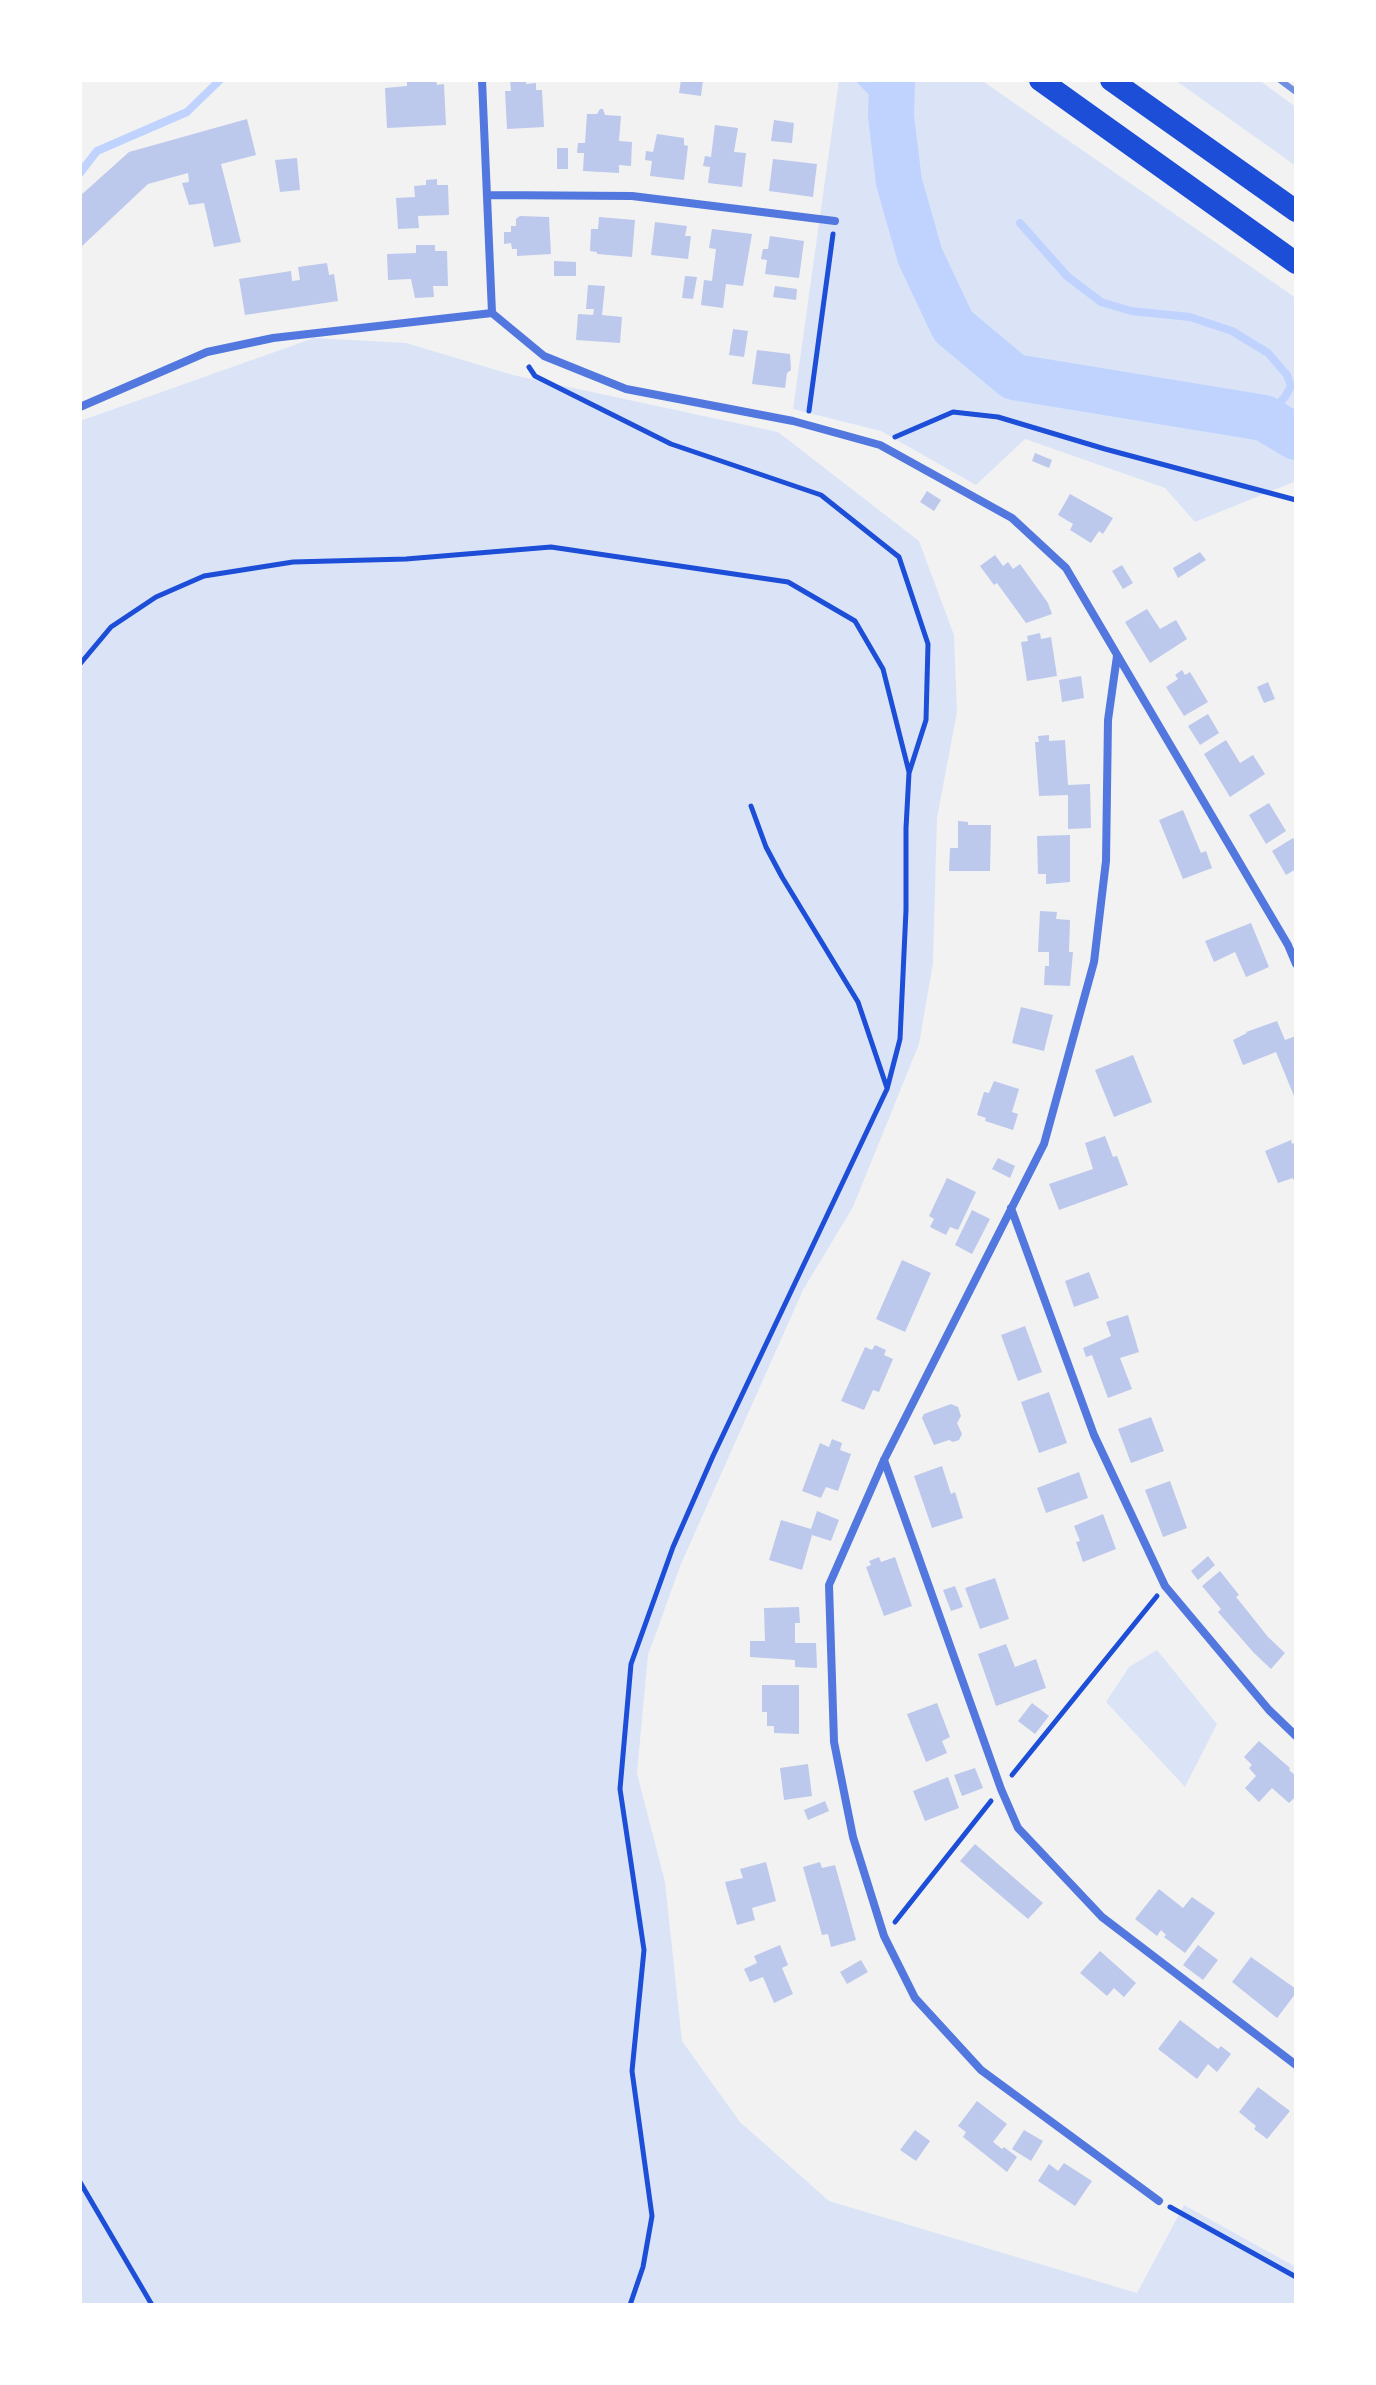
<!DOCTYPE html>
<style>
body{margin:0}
#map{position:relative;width:1376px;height:2385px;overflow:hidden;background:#f2f2f2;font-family:"Fira Sans Condensed",sans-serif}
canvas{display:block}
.frame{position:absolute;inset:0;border:82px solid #fff;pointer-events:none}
</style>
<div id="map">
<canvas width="1376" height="2385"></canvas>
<div class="frame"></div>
</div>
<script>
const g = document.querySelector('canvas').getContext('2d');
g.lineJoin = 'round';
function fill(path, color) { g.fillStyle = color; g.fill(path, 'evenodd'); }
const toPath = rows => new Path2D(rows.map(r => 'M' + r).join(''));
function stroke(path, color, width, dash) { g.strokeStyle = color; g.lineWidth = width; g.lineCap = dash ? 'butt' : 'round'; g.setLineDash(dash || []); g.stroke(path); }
fill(toPath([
 [839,80,981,80,1296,298,1296,481,1195,522,1165,488,1025,439,976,485,881,431,793,409],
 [1175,80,1259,80,1296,107,1296,166],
 [314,338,406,343,513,375,778,432,919,541,954,635,957,712,937,818,933,963,919,1044,853,1207,803,1290,681,1564,648,1655,637,1773,665,1882,682,2041,740,2122,829,2201,1137,2293,1184,2205,1296,2267,1296,2305,80,2305,80,421],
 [1157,1650,1217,1724,1185,1787,1106,1702,1129,1667]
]), '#dbe4f7');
stroke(toPath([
 [860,80,881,101,891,116],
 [80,173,97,151,187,112,220,80],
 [1020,223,1067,276,1101,302,1131,311,1190,317,1232,331,1268,353,1287,375,1291,386,1285,397,1264,418]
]), '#bfd3fe', 8);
stroke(toPath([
 [892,80,891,116,899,182,920,256,953,326,1014,377,1264,418,1296,437]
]), '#bfd3fe', 46);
fill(toPath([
 [407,80,436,80,437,85,444,84,446,125,387,128,385,88,407,86],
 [510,80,526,80,526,84,536,83,536,90,542,90,544,127,507,129,505,91,511,91],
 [681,80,703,80,701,96,679,93],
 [600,109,603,109,605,115,621,116,619,141,632,142,631,166,619,165,619,173,583,171,584,153,577,153,578,143,585,143,587,114,597,114],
 [247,119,256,155,221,164,241,242,214,247,204,203,189,205,182,183,189,182,188,173,148,184,80,248,80,196,129,152],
 [774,120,794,123,792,143,771,141],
 [715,125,738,128,734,152,746,153,742,187,708,183,710,167,703,166,705,156,711,157],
 [657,134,684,138,684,145,688,146,684,180,650,176,652,161,645,160,646,151,653,152],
 [557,148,568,148,568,169,557,169],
 [297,158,300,190,280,192,275,160],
 [773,159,817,164,813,197,769,191],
 [437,179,437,185,448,185,449,215,418,216,419,228,398,229,396,198,415,197,414,186,426,185,426,180],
 [520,216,549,217,551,254,517,256,517,249,512,249,511,243,504,244,504,232,511,232,511,226,516,226,516,219],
 [599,217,635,220,632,257,597,254,597,252,590,251,591,229,598,229],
 [655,222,687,226,685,236,691,236,688,259,651,255],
 [712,229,752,234,743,286,726,284,723,308,701,305,704,280,712,281,716,249,709,248],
 [770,236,804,241,799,278,765,274,767,260,761,259,763,249,768,249],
 [416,245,435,245,435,251,447,251,448,286,433,286,434,297,415,298,411,279,388,280,387,254,416,253],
 [554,261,576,262,576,276,554,276],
 [327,263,329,275,334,274,338,301,245,315,239,279,291,271,292,281,300,280,298,267],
 [685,276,697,277,693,299,682,298],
 [588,285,605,286,602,315,622,317,620,343,576,340,578,314,593,315,594,309,586,309],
 [775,286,797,289,796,300,773,297],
 [733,329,748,331,744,357,729,355],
 [757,350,790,354,791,370,787,373,785,388,752,384],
 [1035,453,1052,460,1049,468,1032,461],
 [927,491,941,500,934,511,920,502],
 [1070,494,1113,518,1103,534,1099,531,1091,543,1070,530,1073,524,1058,515],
 [1200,552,1206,560,1178,578,1173,568],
 [995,555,1003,566,1008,562,1013,569,1020,564,1048,603,1052,614,1026,623,997,583,994,585,980,566],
 [1122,565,1133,583,1123,589,1112,571],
 [1147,609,1160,629,1176,620,1187,639,1150,663,1125,622],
 [1040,633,1041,639,1051,637,1057,676,1027,681,1021,642,1028,641,1027,636],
 [1182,670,1185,675,1190,672,1208,702,1184,716,1166,687,1178,679,1175,675],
 [1081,676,1084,698,1062,702,1059,680],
 [1268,682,1275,699,1264,703,1257,687],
 [1208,714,1219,733,1200,745,1188,726],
 [1049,735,1049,741,1065,740,1068,785,1090,784,1091,828,1068,829,1068,795,1039,796,1035,742,1039,742,1038,736],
 [1226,740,1240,763,1253,755,1265,774,1230,797,1204,754],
 [1269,803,1286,831,1266,844,1249,815],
 [1183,810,1201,853,1206,851,1212,868,1183,879,1159,820],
 [958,821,968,822,968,825,991,825,990,871,949,871,950,848,958,848],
 [1070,835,1070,882,1046,884,1046,874,1038,874,1037,836],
 [1293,838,1296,842,1296,869,1286,875,1272,851],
 [1040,911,1057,912,1056,919,1070,920,1069,952,1073,952,1070,986,1044,985,1045,966,1049,966,1049,952,1038,952],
 [1251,923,1269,967,1246,977,1235,952,1214,962,1205,941],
 [1021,1007,1053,1015,1044,1051,1012,1043],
 [1277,1021,1285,1040,1296,1036,1296,1101,1276,1052,1243,1065,1233,1040,1247,1033,1246,1032],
 [1133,1055,1152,1102,1114,1117,1095,1070],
 [994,1081,1019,1089,1012,1112,1018,1114,1013,1130,985,1121,986,1118,977,1115,984,1092,989,1093],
 [1105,1136,1113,1157,1117,1156,1128,1185,1059,1210,1049,1184,1093,1169,1085,1143],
 [1291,1140,1292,1144,1296,1142,1296,1179,1293,1180,1293,1178,1278,1183,1265,1151],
 [998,1158,1015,1166,1010,1178,992,1169],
 [947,1178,976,1192,958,1230,950,1227,946,1235,930,1227,934,1219,929,1216],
 [972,1210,990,1219,972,1254,955,1245],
 [902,1260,931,1273,905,1332,876,1319],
 [1089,1272,1099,1298,1074,1307,1065,1281],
 [1128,1315,1139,1352,1120,1358,1132,1389,1108,1398,1092,1355,1086,1357,1083,1348,1111,1336,1106,1322],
 [1025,1326,1042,1372,1018,1381,1001,1335],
 [875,1345,886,1350,884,1355,893,1359,879,1392,873,1390,864,1410,841,1401,865,1347,872,1350],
 [1049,1392,1067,1443,1039,1453,1021,1402],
 [951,1404,958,1407,961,1416,957,1423,962,1434,959,1440,953,1442,949,1440,934,1445,922,1418,924,1414],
 [1151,1417,1164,1451,1131,1463,1118,1429],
 [832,1439,842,1443,840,1450,851,1454,838,1491,826,1487,821,1498,802,1491,820,1443,829,1447],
 [942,1466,951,1494,955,1492,963,1518,932,1528,914,1476],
 [1079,1472,1088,1498,1046,1513,1037,1488],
 [1170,1481,1187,1528,1163,1537,1145,1490],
 [817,1511,839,1520,831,1541,812,1535,802,1570,769,1560,781,1520,811,1529],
 [1103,1514,1116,1549,1083,1562,1076,1542,1080,1541,1074,1526],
 [1208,1556,1215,1565,1198,1580,1191,1571],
 [879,1557,881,1562,895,1557,912,1606,884,1616,866,1567,871,1565,869,1561],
 [1220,1571,1239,1595,1236,1597,1245,1608,1268,1637,1285,1653,1271,1669,1254,1653,1218,1612,1221,1609,1202,1586],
 [995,1578,1009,1619,980,1629,965,1588],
 [955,1586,963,1607,951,1611,943,1590],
 [799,1607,800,1623,795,1623,795,1643,816,1643,817,1668,795,1667,795,1660,750,1657,750,1641,765,1641,764,1608],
 [1006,1644,1015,1667,1036,1659,1046,1688,996,1706,978,1654],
 [762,1685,799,1685,799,1734,774,1733,774,1726,767,1726,767,1712,762,1712],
 [937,1703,950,1737,942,1741,947,1753,926,1762,907,1714],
 [1032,1703,1049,1716,1035,1734,1018,1721],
 [1259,1741,1290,1768,1289,1770,1296,1776,1296,1796,1289,1803,1272,1788,1259,1802,1245,1788,1256,1776,1249,1768,1252,1765,1244,1757],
 [808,1764,812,1796,784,1800,780,1768],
 [975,1768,983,1788,962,1796,954,1775],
 [948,1777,959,1808,925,1821,913,1791],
 [825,1801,829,1811,808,1820,804,1810],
 [975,1844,1043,1903,1028,1919,960,1861],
 [766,1862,776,1901,752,1908,755,1920,737,1925,725,1882,743,1878,740,1869],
 [820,1862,822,1868,835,1865,856,1940,831,1947,828,1934,822,1935,803,1867],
 [1159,1889,1183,1908,1192,1897,1215,1913,1185,1953,1164,1937,1166,1935,1161,1930,1157,1936,1135,1919],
 [780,1945,788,1965,782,1968,793,1994,774,2003,763,1977,750,1982,744,1969,757,1963,754,1956],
 [1198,1945,1218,1960,1203,1980,1183,1965],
 [1100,1951,1136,1983,1124,1997,1114,1988,1107,1996,1080,1973],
 [1251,1957,1296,1989,1296,1993,1277,2018,1232,1982],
 [861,1960,868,1972,847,1984,840,1972],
 [1180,2020,1218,2049,1221,2046,1231,2054,1217,2072,1208,2064,1197,2079,1158,2049],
 [1258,2087,1290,2111,1267,2139,1254,2129,1256,2126,1239,2112],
 [977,2101,1007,2124,993,2142,1002,2149,1004,2147,1017,2157,1007,2172,963,2137,966,2132,958,2126],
 [915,2130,930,2141,916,2161,900,2150],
 [1024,2130,1043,2141,1031,2161,1012,2149],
 [1064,2163,1092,2181,1075,2206,1038,2181,1049,2164,1058,2171]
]), '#bdc9ec');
stroke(toPath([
 [529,367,535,376,671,444,821,495,899,557,928,644,926,720,909,773,906,828,906,910,900,1039,887,1089,713,1456,673,1547,631,1664,620,1789,644,1950,632,2071,652,2216,643,2267,630,2305],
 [809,411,833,234],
 [895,437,953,412,998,417,1105,449,1296,500],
 [80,664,111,627,156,597,204,576,293,562,406,559,551,547,788,582,855,621,883,669,909,772],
 [751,806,766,847,782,877,858,1002,887,1088],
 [1012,1775,1157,1596],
 [895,1922,991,1801],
 [80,2182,152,2305],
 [1170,2207,1296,2277]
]), '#1d4ed8', 5);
stroke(toPath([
 [482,80,492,313,544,356,626,389,793,421,880,445,1012,518,1066,568,1288,945,1296,964],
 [488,195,632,196,835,221],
 [80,407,207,352,273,338,492,313],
 [1117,656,1108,720,1106,861,1094,962,1044,1144,884,1460,829,1585,834,1742,853,1837,884,1936,915,1998,981,2070,1159,2201],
 [1011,1208,1094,1435,1165,1586,1269,1710,1296,1736],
 [884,1460,1001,1789,1018,1828,1102,1917,1296,2065]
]), '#5277de', 8);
stroke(toPath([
 [1040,80,1296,263],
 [1111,80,1296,211]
]), '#1d4ed8', 22);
stroke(toPath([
 [1280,80,1296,92]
]), '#7290e2', 6);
</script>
